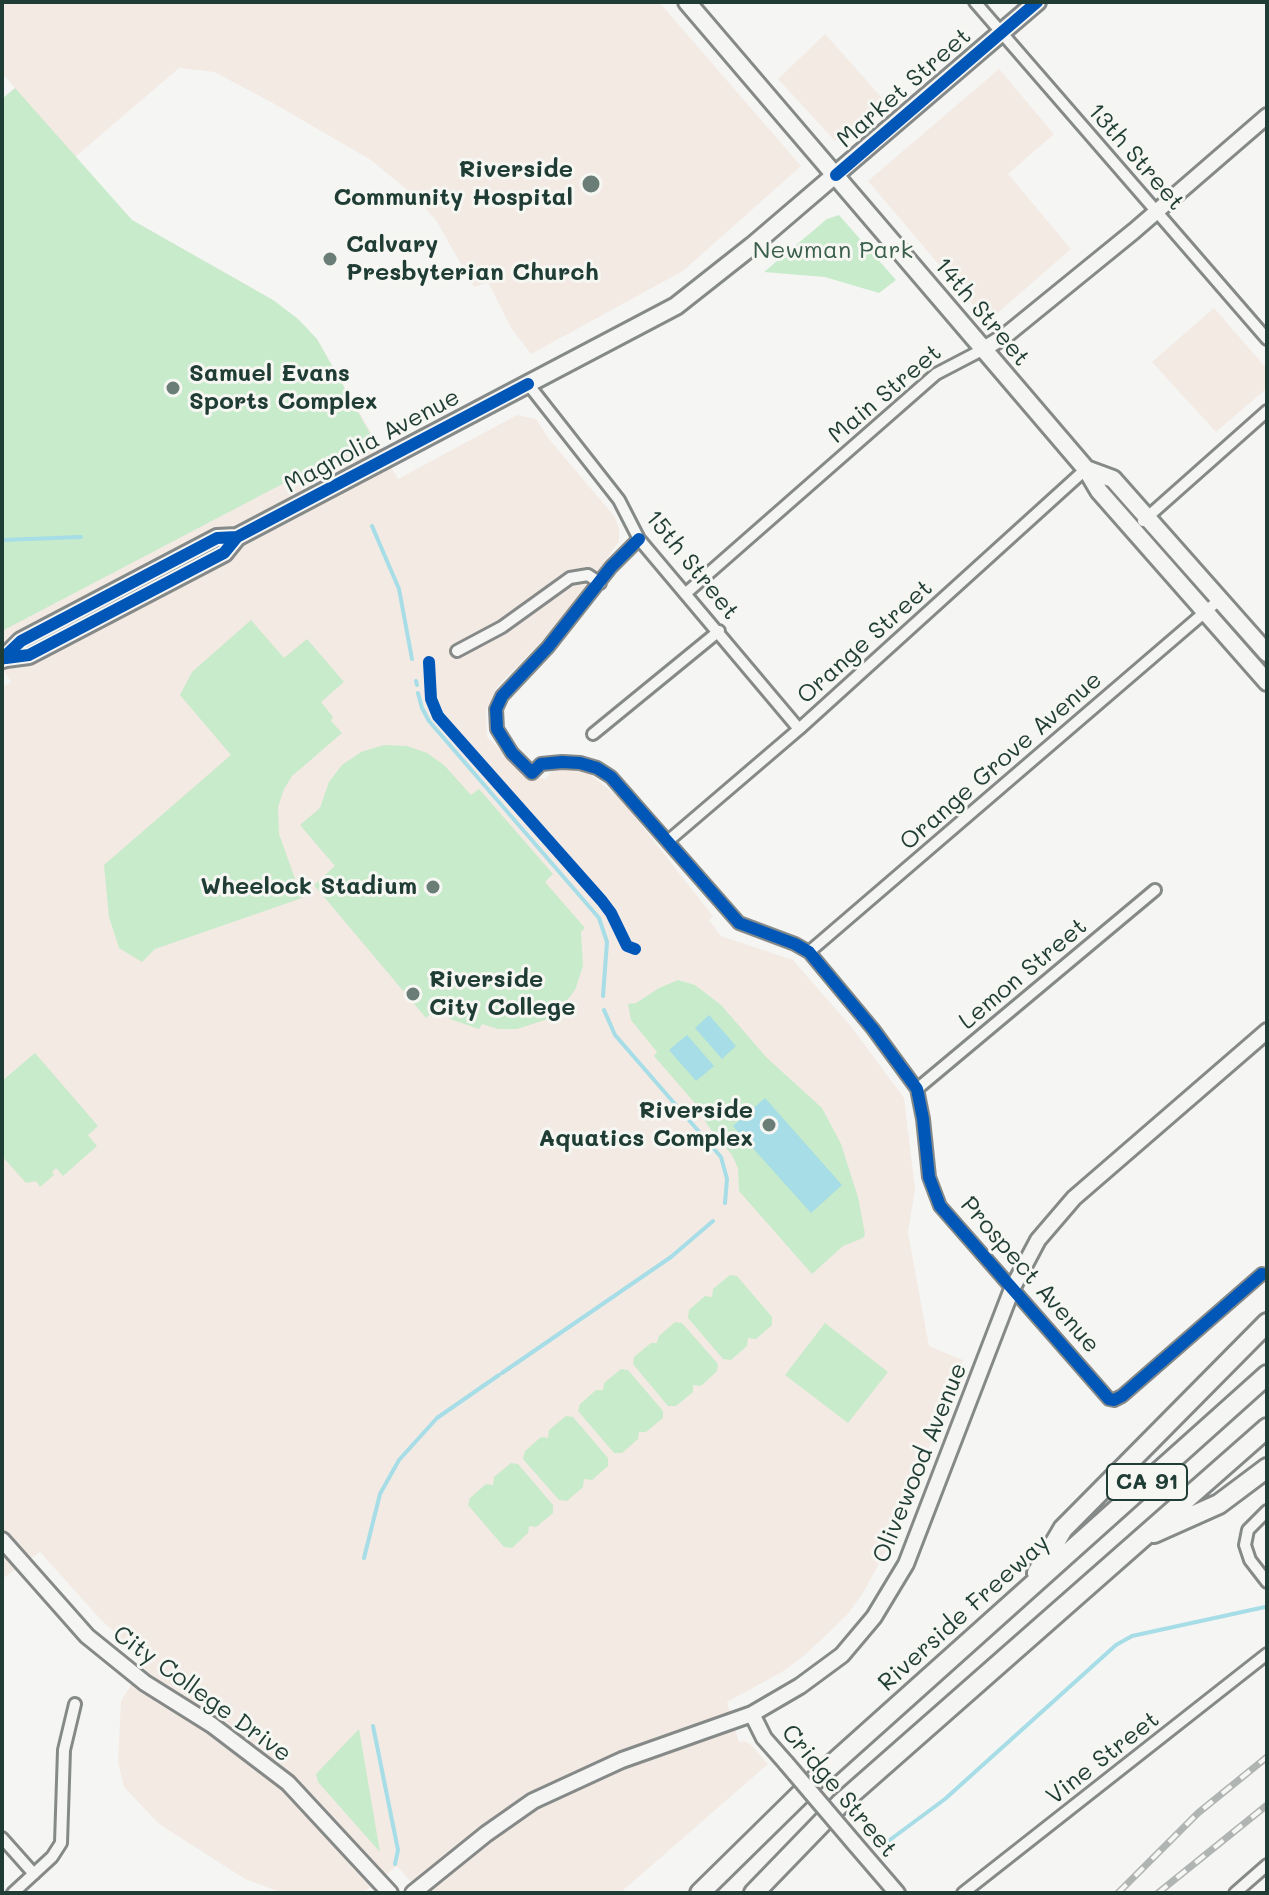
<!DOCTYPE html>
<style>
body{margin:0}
#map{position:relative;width:1269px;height:1895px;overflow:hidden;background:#f5f5f3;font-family:Mali,sans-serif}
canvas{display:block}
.frame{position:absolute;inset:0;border:4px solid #1f3d34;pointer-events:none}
</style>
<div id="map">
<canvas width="1269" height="1895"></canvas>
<div class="frame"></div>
</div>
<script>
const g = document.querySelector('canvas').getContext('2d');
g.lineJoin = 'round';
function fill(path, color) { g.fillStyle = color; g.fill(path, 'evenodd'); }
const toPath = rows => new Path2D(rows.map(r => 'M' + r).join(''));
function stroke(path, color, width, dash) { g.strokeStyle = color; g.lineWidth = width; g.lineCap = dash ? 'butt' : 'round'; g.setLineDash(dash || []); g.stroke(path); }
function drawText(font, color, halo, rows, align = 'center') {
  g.font = font + ' Mali,sans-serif'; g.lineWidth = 6; g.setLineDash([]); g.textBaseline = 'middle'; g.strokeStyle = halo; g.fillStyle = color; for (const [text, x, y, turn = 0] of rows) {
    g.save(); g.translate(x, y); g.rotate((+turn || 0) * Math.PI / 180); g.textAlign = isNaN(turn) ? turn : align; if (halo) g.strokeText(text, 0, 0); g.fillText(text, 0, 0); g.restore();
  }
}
fill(toPath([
 [2,2,659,2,801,166,683,271,531,354,511,328,488,282,474,287,437,222,418,199,371,160,271,102,214,72,179,68,75,157,132,220,273,300,298,319,317,339,398,479,517,415,536,419,549,439,615,517,619,529,619,542,553,629,497,687,486,710,487,737,527,776,546,779,551,772,558,769,578,770,588,773,620,798,713,916,709,920,721,936,793,960,853,1029,904,1098,915,1189,908,1233,929,1346,963,1360,896,1532,863,1593,847,1615,805,1655,782,1672,727,1702,739,1742,744,1741,750,1744,768,1764,620,1893,421,1893,397,1866,363,1893,283,1893,245,1879,159,1824,124,1787,118,1762,121,1701,148,1658,131,1647,102,1621,40,1552,2,1579,2,688,11,682,2,667,2,99,15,88,2,73],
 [825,34,883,99,835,141,778,79],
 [999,69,1054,134,1008,174,1071,249,994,316,979,312,868,181],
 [1214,308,1267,369,1267,388,1216,432,1152,362]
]), '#f3eae4');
fill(toPath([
 [15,88,132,220,273,300,298,319,317,339,372,437,2,631,2,99],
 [839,215,896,280,879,293,825,277,764,272,827,219],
 [251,620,284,658,307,639,344,682,321,702,333,717,331,721,342,733,292,776,284,789,278,807,279,834,302,898,155,949,142,962,119,948,109,917,104,865,231,755,180,695,192,672],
 [384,745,407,746,427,753,444,765,471,795,479,789,553,874,545,882,585,928,581,932,583,966,575,990,562,1007,545,1020,517,1029,498,1029,482,1024,479,1029,450,1019,439,1006,426,1018,314,885,335,866,300,825,320,808,329,782,342,765,361,752],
 [678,980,695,985,721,1005,767,1058,822,1108,841,1144,858,1197,865,1234,863,1238,843,1246,812,1274,739,1191,738,1168,732,1155,709,1127,699,1111,700,1109,654,1056,657,1052,631,1020,628,1004,636,1003,659,988],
 [35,1053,98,1126,88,1135,97,1146,63,1176,56,1168,52,1172,54,1175,40,1187,36,1181,26,1183,2,1156,2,1081],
 [730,1275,737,1276,772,1317,772,1325,756,1339,748,1338,747,1346,731,1360,723,1359,688,1318,689,1310,705,1296,712,1297,713,1289],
 [675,1322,682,1323,718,1364,717,1371,701,1386,693,1385,693,1392,676,1406,668,1406,633,1364,634,1357,651,1343,657,1343,659,1336],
 [825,1323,888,1372,848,1423,785,1375],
 [621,1369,628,1370,663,1411,663,1418,646,1432,639,1432,638,1439,622,1453,614,1453,578,1411,580,1404,596,1390,603,1390,604,1383],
 [566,1416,573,1417,608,1458,608,1466,592,1480,584,1479,583,1487,567,1501,559,1500,523,1459,525,1451,541,1437,548,1438,549,1430],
 [511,1463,518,1464,553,1505,553,1513,536,1527,529,1526,528,1533,512,1548,504,1547,468,1505,470,1498,486,1484,493,1485,494,1477],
 [359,1729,380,1852,318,1782,316,1774]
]), '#c8ebcb');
fill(toPath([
 [709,1015,736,1046,722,1059,695,1028],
 [687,1035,714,1066,696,1081,669,1050],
 [765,1098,842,1185,811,1213,733,1126]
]), '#a6dde6');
stroke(toPath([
 [372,526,399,589,412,659],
 [2,540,81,537],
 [416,681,417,685],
 [418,693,422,708,429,721,599,918,607,942,603,996],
 [604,1010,615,1035,721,1157,727,1179,725,1203],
 [502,1373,671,1257,713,1221],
 [364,1558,380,1494,399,1460,437,1418,499,1375],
 [373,1726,398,1850,395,1864],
 [883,1845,945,1799,1116,1645,1132,1636,1265,1607]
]), '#a6dde6', 4);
const street = toPath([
 [975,2,1267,339],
 [528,384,619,500,639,539,799,729],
 [1143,521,1267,411],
 [639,539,611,567,548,647,502,696,496,709,497,729,512,753,532,773,541,764,562,762,580,763,597,768,611,777,739,923,795,944,809,952,873,1029,917,1089,923,1119,929,1177,940,1206,1109,1399,1114,1400,1122,1396,1262,1274],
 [685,594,936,374,982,350],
 [457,651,502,627,570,578,588,575,600,583],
 [593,734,719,631],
 [668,841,799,729,1086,469],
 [809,952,1219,600],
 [917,1089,1155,890],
 [1267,1511,1248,1530,1245,1545,1250,1560,1267,1582],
 [2,1838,34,1874],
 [13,1893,52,1857,61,1843,64,1750,75,1704],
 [963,1893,1267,1654],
 [1235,1893,1267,1865]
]);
const secondary = toPath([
 [982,350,1005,336,1134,231,1267,116],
 [2,1540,87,1636,145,1683,212,1725,288,1783,390,1893],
 [752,1714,764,1738,786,1763],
 [854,1843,897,1893],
 [413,1893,486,1834,533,1801,622,1760,752,1714,800,1686,842,1655,874,1617,906,1564,1012,1289,1038,1240,1074,1198,1267,1031]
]);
const primary = toPath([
 [687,2,1086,469,1099,491,1267,682],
 [1086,469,1113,479,1267,653],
 [6,658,29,655,224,553,237,537,676,306,752,246,1037,2],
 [3,659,21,641,217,538,237,537]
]);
const highway = toPath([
 [1154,1533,1219,1504,1267,1468],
 [1037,1573,1063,1529,1267,1323],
 [700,1893,817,1778,1267,1375],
 [754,1893,841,1803,1267,1428]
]);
stroke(street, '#858a88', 16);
stroke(secondary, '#858a88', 20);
stroke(primary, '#858a88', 22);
stroke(highway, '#858a88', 24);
stroke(street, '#f5f5f3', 10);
stroke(secondary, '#f5f5f3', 14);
stroke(primary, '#f5f5f3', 16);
stroke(highway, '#f5f5f3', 18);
const rail = toPath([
 [1118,1893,1198,1813,1267,1757],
 [1158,1893,1267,1805]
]);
stroke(rail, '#b0b4b2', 7);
stroke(rail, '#f6f6f2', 4, [12]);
const secondaryBridge = toPath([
 [786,1763,854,1843]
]);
stroke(secondaryBridge, '#858a88', 20, []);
stroke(secondaryBridge, '#f5f5f3', 14);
stroke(toPath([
 [836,175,1037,2],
 [639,539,611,567,548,647,502,696,496,709,497,729,512,753,532,773,541,764,562,762,580,763,597,768,611,777,739,923,795,944,809,952,873,1029,917,1089,923,1119,929,1177,940,1206,1109,1399,1114,1400,1122,1396,1262,1274],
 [6,658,29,655,224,553,237,537,528,384],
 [2,659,21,641,217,538,237,537],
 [429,662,431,699,438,716,602,901,611,913,627,946,635,949]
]), '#0057b8', 12);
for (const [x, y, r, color] of [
 [591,184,10,"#6a7d77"],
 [330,259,8,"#6a7d77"],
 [173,388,8,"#6a7d77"],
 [433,887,8,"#6a7d77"],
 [413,994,8,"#6a7d77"],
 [769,1125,8,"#6a7d77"]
]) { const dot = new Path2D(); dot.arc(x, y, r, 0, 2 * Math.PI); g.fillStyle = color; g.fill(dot); stroke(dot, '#f6f6f2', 3); }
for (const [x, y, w] of [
 [1147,1482,80]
]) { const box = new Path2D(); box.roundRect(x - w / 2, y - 18, w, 36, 6); g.fillStyle = '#f6f6f2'; g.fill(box); stroke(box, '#1f3d34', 2); }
drawText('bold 22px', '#1f3d34', null, [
 ["CA 91",1147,1482]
]);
drawText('24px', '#1f3d34', '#f6f6f2', [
 ["Market Street",904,88,-41],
 ["13th Street",1136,157,49],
 ["14th Street",982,312,50],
 ["Main Street",885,394,-40],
 ["Magnolia Avenue",372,441,-28],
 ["15th Street",692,565,51],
 ["Orange Street",865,642,-42],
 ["Orange Grove Avenue",1001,761,-41],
 ["Lemon Street",1023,974,-40],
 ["Prospect Avenue",1030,1275,49],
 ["Olivewood Avenue",920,1463,-68],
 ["Riverside Freeway",964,1613,-42],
 ["City College Drive",202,1694,36],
 ["Vine Street",1103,1758,-38],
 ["Cridge Street",839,1791,50]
]);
drawText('bold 24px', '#1f3d34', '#f6f6f2', [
 ["Riverside",573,170],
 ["Community Hospital",573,198],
 ["Calvary",346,245,"left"],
 ["Presbyterian Church",346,273,"left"],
 ["Samuel Evans",189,374,"left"],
 ["Sports Complex",189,402,"left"],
 ["Wheelock Stadium",417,887],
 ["Riverside",429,980,"left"],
 ["City College",429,1008,"left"],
 ["Riverside",753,1111],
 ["Aquatics Complex",753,1139]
], 'right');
drawText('24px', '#395e4c', '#f6f6f2', [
 ["Newman Park",833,251]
]);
</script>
